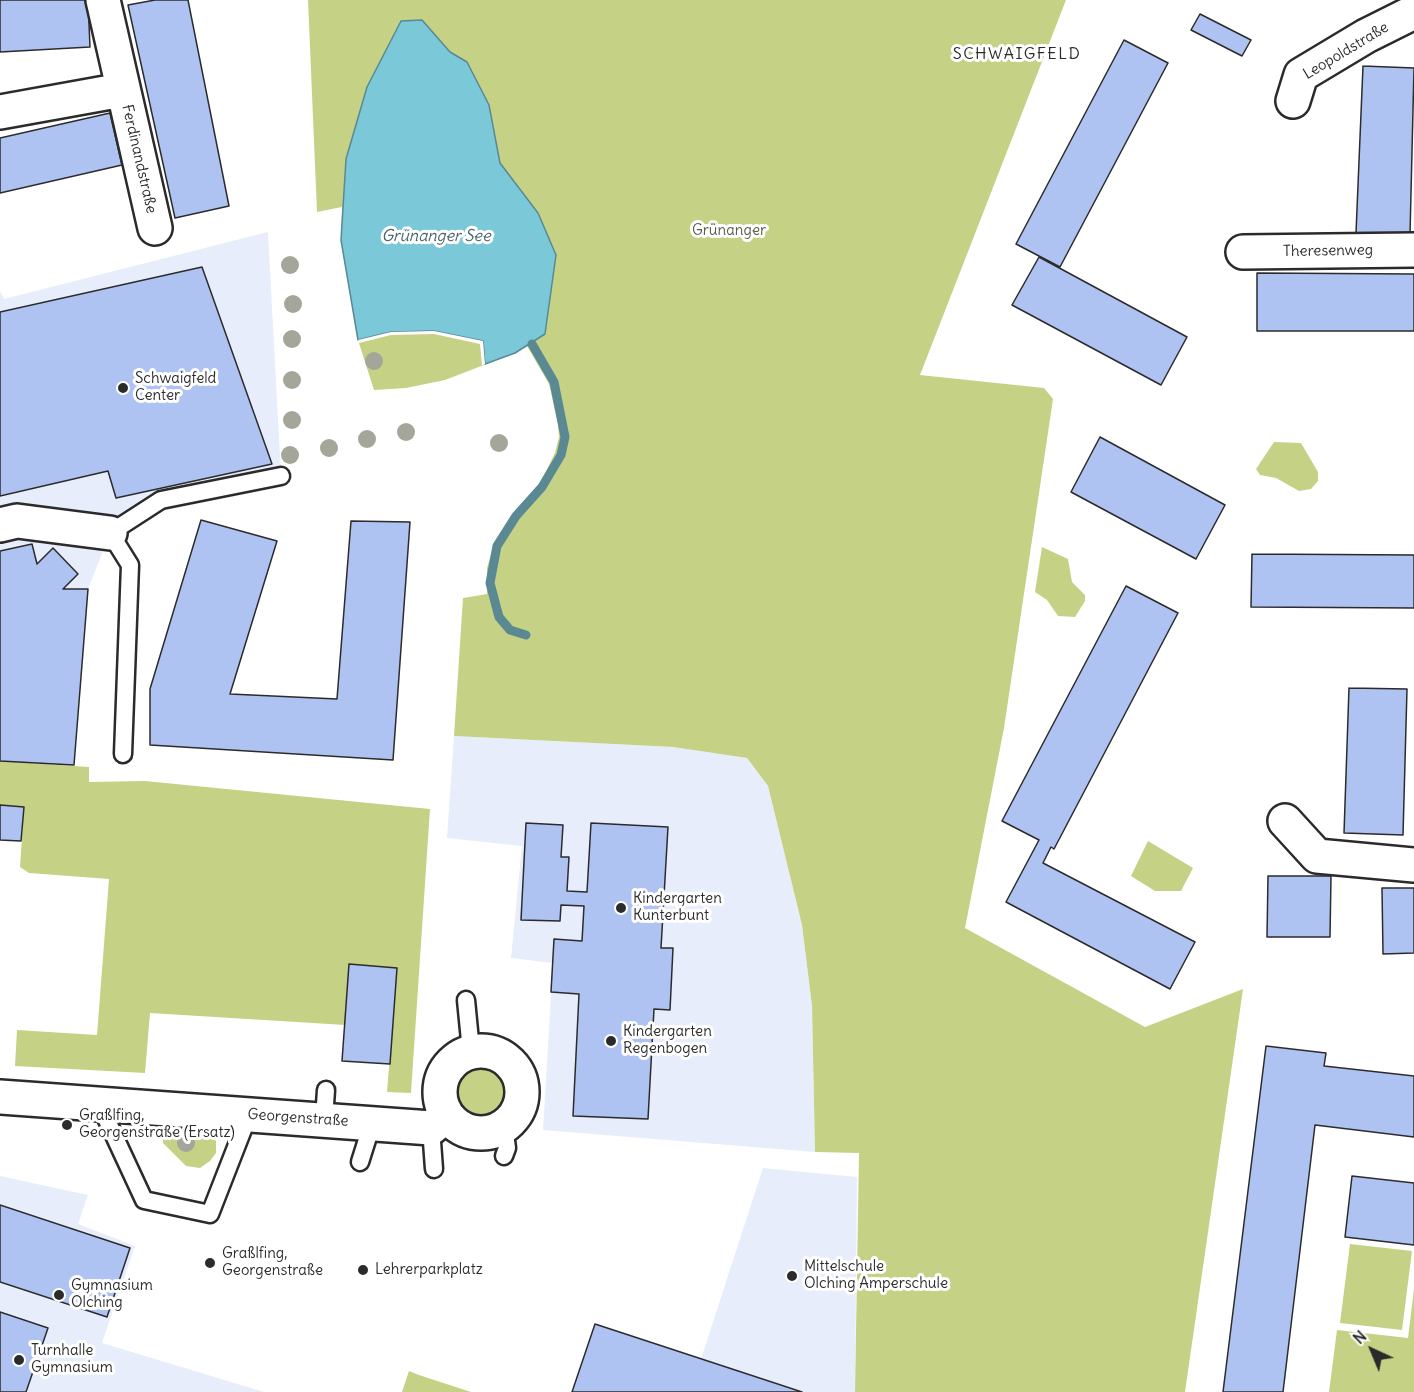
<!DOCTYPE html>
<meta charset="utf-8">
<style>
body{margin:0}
#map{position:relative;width:1414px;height:1392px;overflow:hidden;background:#fff;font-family:Delius,sans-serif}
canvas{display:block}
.north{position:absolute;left:1342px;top:1320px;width:60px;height:60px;-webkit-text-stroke:4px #fff;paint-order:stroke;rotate:316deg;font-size:16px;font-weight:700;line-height:24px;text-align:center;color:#2b2b2b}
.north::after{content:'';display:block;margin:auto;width:21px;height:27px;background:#2b2b2b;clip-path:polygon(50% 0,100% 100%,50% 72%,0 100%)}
</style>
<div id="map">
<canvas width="1414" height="1392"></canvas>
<div class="north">N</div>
</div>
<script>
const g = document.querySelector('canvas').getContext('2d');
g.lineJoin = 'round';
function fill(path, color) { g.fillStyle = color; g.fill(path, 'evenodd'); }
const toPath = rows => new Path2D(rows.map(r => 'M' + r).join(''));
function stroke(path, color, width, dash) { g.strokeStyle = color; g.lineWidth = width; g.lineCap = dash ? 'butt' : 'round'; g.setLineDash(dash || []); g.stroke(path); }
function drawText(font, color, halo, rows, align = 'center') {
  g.font = font + ' Delius,sans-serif'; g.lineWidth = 6; g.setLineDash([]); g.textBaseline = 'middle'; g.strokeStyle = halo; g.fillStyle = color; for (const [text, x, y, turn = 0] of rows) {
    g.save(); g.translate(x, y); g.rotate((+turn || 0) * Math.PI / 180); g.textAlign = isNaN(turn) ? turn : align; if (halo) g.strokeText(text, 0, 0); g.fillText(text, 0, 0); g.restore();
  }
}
fill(toPath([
 [268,232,281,476,161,500,110,533,88,589,74,765,0,761,0,291,4,299],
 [454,736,673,747,747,758,768,786,802,925,812,1006,815,1152,543,1130,553,963,511,958,522,846,447,838],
 [763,1168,857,1177,855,1392,572,1392,595,1324,701,1359],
 [0,1176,88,1195,78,1224,135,1246,102,1343,264,1392,0,1392]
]), '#e7edfb');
fill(toPath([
 [308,0,1066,0,920,375,1044,388,1053,399,1004,728,965,928,1145,1027,1243,989,1185,1392,855,1392,859,1153,815,1152,812,1006,802,925,768,786,747,758,673,747,454,736,463,598,487,594,487,568,494,544,514,513,539,485,555,453,559,437,558,424,549,384,527,346,515,353,445,380,406,388,374,390,358,340,341,240,342,207,317,212],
 [1274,442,1301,443,1318,472,1318,481,1311,489,1299,491,1276,478,1260,475,1256,469],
 [1042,547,1068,559,1072,582,1085,595,1085,601,1075,617,1058,616,1047,600,1035,592],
 [0,761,89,767,89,782,145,781,430,809,411,1093,387,1092,397,968,350,964,345,1025,150,1013,145,1073,15,1066,17,1030,97,1035,109,879,29,873,20,867,24,807,0,805],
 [1148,841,1193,868,1181,891,1155,891,1131,876],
 '458 1091a24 24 0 1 1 48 0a24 24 0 1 1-48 0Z',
 [162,1129,206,1131,216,1141,216,1153,210,1161,200,1168,186,1166,163,1143],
 [1350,1244,1412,1251,1402,1330,1340,1323],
 [1414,1289,1414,1392,1329,1392,1337,1330,1408,1338],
 [409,1371,419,1375,471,1392,402,1392]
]), '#c5d285');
const water = toPath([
 [422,20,450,52,467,62,489,105,500,163,538,213,556,255,545,334,515,353,485,364,483,341,434,331,391,332,358,340,341,240,346,159,367,87,401,21,422,20]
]);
fill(water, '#7ac8d8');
stroke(water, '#5a8993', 1.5);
fill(toPath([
 [434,331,483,341,485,364,482,365,480,344,434,334,391,335,359,343,358,340,391,332]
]), '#fff');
stroke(toPath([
 [526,635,510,630,499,617,490,583,497,546,516,516,542,487,561,455,565,437,554,382,532,344]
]), '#5a8993', 9);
const building = toPath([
 [0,0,88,0,90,47,0,52,0,0],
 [155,0,188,0,229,206,175,218,128,5,155,0],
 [1200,14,1251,40,1242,56,1191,30,1200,14],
 [1124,40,1168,63,1060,267,1016,244,1124,40],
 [1363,66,1414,68,1410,235,1356,233,1363,66],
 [110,113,122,165,0,193,0,138,110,113],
 [1039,257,1187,337,1161,385,1012,305,1039,257],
 [202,267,272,464,116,498,108,471,0,496,0,312,202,267],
 [1257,273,1414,274,1414,331,1257,331,1257,273],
 [1100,437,1225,505,1196,559,1071,492,1100,437],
 [201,520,277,541,230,694,337,699,351,521,410,522,393,760,150,745,150,689,201,520],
 [32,544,37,564,53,548,78,574,63,589,88,589,74,765,0,761,0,551,32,544],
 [1252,554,1414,555,1414,608,1251,607,1252,554],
 [1126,586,1178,613,1054,849,1051,847,1043,863,1195,942,1170,989,1006,902,1039,840,1002,821,1126,586],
 [1349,688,1407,689,1403,835,1344,833,1349,688],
 [0,805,24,807,21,841,0,840,0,805],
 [526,823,563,825,561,857,569,857,567,891,587,892,591,823,668,827,661,948,673,948,670,1010,654,1009,648,1119,573,1116,579,994,551,992,554,939,582,941,584,906,561,905,560,921,521,920,526,823],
 [1268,876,1331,876,1330,937,1267,937,1268,876],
 [1382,888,1414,888,1414,953,1383,954,1382,888],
 [349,964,397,968,390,1064,342,1061,349,964],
 [1266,1046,1326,1053,1324,1066,1414,1076,1414,1137,1315,1125,1283,1392,1223,1392,1266,1046],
 [1352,1176,1414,1183,1414,1245,1345,1237,1352,1176],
 [0,1205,130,1248,107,1317,0,1282,0,1205],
 [0,1312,48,1328,26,1392,0,1392,0,1312],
 [595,1324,656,1344,802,1392,572,1392,595,1324]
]);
fill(building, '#afc3f2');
stroke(building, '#2b2b2b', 1.5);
const service = toPath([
 [123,754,130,565,110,533,161,500,281,476],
 [466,1000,471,1051],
 [99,1103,144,1200,210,1214,249,1114],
 [324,1119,326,1090],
 [504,1127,507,1148,504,1156],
 [431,1128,434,1169],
 [360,1162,372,1124]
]);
const minor = toPath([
 [103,0,155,228],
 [1293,101,1301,75,1366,36,1414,12],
 [0,112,122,90],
 [1243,252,1414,250],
 [0,525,17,521,110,533],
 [1285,821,1317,856,1414,865],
 '440 1092a41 41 0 1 1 82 0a41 41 0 1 1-82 0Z',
 [0,1097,431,1128,447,1115]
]);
stroke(service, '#2b2b2b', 21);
stroke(minor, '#2b2b2b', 38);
stroke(service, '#fff', 16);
stroke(minor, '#fff', 33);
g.fillStyle = '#a4a699';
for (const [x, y] of [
 [290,265],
 [293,304],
 [292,339],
 [374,361],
 [292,380],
 [292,420],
 [406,432],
 [367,439],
 [499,443],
 [329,448],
 [290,455],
 [186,1143]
]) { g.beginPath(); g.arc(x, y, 9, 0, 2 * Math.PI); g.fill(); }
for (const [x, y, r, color] of [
 [123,388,6,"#2b2b2b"],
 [621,908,6,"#2b2b2b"],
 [611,1041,6,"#2b2b2b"],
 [67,1125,6,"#2b2b2b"],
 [210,1263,6,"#2b2b2b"],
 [363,1270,6,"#2b2b2b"],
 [792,1276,6,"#2b2b2b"],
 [59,1295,6,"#2b2b2b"],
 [19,1360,6,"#2b2b2b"]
]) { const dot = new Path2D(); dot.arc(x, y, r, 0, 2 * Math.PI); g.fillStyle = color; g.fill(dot); stroke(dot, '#fff', 2); }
drawText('15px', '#2b2b2b', '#fff', [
 ["Leopoldstraße",1346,51,-31],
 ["Ferdinandstraße",139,159,77],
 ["Theresenweg",1328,251,-1],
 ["Georgenstraße",298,1118,4]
]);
drawText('15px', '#595d46', '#fff', [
 ["Grünanger",729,231]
]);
drawText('15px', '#2b2b2b', '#fff', [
 ["Schwaigfeld",135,379],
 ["Center",135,396],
 ["Kindergarten",633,899],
 ["Kunterbunt",633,916],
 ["Kindergarten",623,1032],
 ["Regenbogen",623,1049],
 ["Graßlfing,",79,1116],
 ["Georgenstraße (Ersatz)",79,1133],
 ["Graßlfing,",222,1254],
 ["Georgenstraße",222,1271],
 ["Mittelschule",804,1267],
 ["Olching Amperschule",804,1284],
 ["Lehrerparkplatz",375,1270],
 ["Gymnasium",71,1286],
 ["Olching",71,1303],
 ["Turnhalle",31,1351],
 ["Gymnasium",31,1368]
], 'left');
g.letterSpacing = '1.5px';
drawText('16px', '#2b2b2b', '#fff', [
 ["SCHWAIGFELD",1017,54]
]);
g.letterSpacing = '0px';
drawText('italic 16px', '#476268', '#fff', [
 ["Grünanger See",436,236]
]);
</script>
